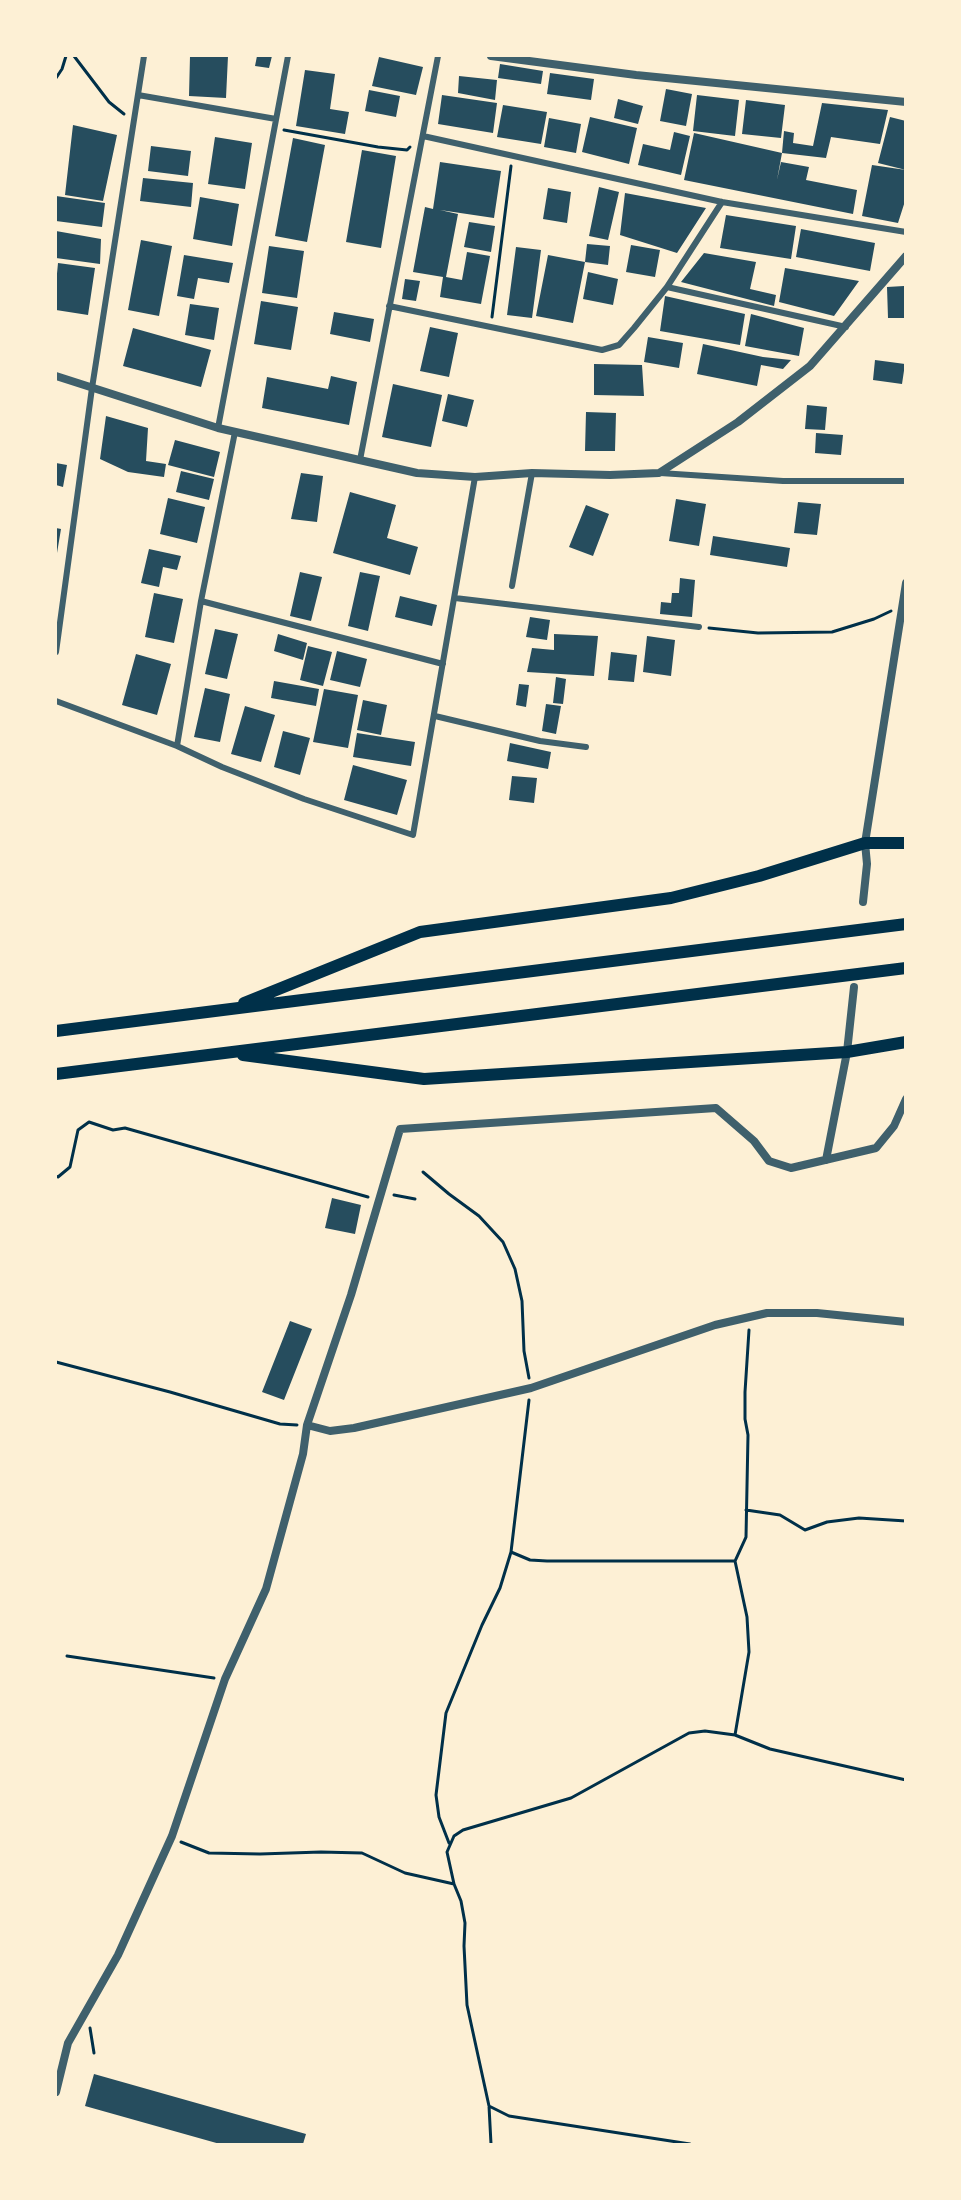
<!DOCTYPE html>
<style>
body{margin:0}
#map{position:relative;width:961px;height:2200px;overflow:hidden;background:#fdf0d5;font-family:"Noto Serif",serif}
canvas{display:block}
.frame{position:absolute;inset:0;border:57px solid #fdf0d5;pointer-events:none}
</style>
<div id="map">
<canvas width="961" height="2200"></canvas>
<div class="frame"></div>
</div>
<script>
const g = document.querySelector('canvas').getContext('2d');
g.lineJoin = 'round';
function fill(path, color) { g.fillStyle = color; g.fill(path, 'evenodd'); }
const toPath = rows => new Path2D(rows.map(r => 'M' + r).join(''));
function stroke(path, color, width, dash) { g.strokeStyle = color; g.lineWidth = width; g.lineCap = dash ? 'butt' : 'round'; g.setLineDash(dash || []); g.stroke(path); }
fill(toPath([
 [190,56,228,56,226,98,189,96],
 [257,56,272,56,269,68,255,66],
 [379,57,423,67,416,95,372,86],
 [500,64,543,71,541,84,498,78],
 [305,70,335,74,330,109,349,112,345,134,296,126],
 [550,73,594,79,591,100,547,94],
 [459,76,497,80,495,100,458,93],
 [666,89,692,94,686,126,660,121],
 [369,90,400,96,396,117,365,111],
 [442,95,497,103,493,133,438,124],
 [697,95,739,100,735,136,693,131],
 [618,99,643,106,638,124,614,118],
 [746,100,785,105,781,138,742,134],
 [822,103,888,110,880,144,831,137,826,158,782,153,784,131,794,133,793,143,813,146],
 [503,105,547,112,541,144,497,137],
 [590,117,637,128,629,164,582,152],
 [890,117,906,121,906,170,878,163],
 [549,118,581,124,576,153,544,147],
 [73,125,117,135,103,201,65,195],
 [674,132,690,136,681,175,638,165,643,144,670,150],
 [694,133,782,153,777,180,781,162,809,167,806,180,857,190,853,214,684,180],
 [215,137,252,143,245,189,208,184],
 [293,138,325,145,307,242,275,236],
 [151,146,191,151,188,176,148,171],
 [362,150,396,156,381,248,346,242],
 [440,162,501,171,494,218,440,210,458,214,446,277,462,280,467,252,490,256,481,304,440,297,443,277,413,272,425,207,433,209],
 [872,165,906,170,906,198,898,223,862,216],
 [143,178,193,183,191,207,140,201],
 [599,187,619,192,608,240,589,236],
 [548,188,571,192,567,223,543,219],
 [625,193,706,208,677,253,620,235],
 [56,196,105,203,102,227,56,221],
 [200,197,239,204,232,246,193,239],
 [726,215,796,226,791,259,720,248],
 [469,222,495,226,491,252,464,247],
 [801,229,875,243,870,271,796,257],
 [56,231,101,239,100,264,56,258],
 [141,240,172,246,159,316,128,310],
 [587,244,610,246,608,265,585,262,573,323,536,316,548,255,585,262],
 [631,245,660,250,655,277,626,272],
 [269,246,304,251,297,298,262,293],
 [516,247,541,250,532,318,507,315],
 [704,253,756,262,750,289,776,295,774,306,681,282],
 [184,255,233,263,229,283,198,278,194,299,177,296],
 [58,263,95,268,88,315,56,310,56,284],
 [785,268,859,281,834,316,779,302],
 [588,272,618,279,613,305,583,299],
 [405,279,420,281,416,301,402,299],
 [904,286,904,318,888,318,887,287],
 [665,296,745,314,740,345,660,331],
 [261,301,298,307,291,350,254,344],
 [190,304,219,308,214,340,185,335],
 [334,312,374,319,370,342,330,334],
 [751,314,804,328,799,356,745,346],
 [430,327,458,333,449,377,420,371],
 [133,328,211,350,201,387,123,366],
 [648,337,683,343,679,368,644,362],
 [703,344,763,357,791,360,783,369,761,365,757,386,697,374],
 [875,360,905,364,902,384,873,380],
 [594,364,642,365,644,396,594,395],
 [331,376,357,382,349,425,262,408,267,377,328,389],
 [393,384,442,395,431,447,382,437],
 [448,394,474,400,467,427,442,421],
 [807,405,827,407,825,430,805,429],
 [586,412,616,413,615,451,585,451],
 [106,416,148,428,146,461,166,464,164,477,128,472,100,459],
 [816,433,843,435,841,455,815,453],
 [175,440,220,452,214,477,168,465],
 [56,463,67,465,63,487,56,485],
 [181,471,214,479,209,500,176,492],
 [301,473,323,476,317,522,291,519],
 [350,492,396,505,387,538,418,547,410,575,333,553],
 [168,498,205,507,197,543,160,534],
 [676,499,706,504,699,546,669,541],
 [798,502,821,504,817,535,794,533],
 [586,505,609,514,593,556,569,547],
 [56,528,61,529,57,553,56,553],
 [713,536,790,548,787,567,710,555],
 [149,549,181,556,177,570,163,567,159,587,141,583],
 [300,572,322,577,311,621,290,616],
 [360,572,380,576,368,631,348,626],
 [680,578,695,580,692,617,660,614,661,602,671,603,672,593,679,593],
 [154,593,183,599,174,643,145,637],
 [400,596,437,605,432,626,395,617],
 [530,617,550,620,547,640,526,637],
 [215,629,238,634,227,679,205,674],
 [278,634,307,643,303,660,274,651],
 [554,634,598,636,594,676,527,672,532,648,554,650],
 [647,636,675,640,671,676,643,672],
 [308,646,332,652,323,686,300,680],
 [337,651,367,659,360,687,330,680],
 [611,652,637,655,634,682,608,680],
 [136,654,171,664,157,715,122,705],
 [556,677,566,679,563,704,553,703],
 [274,681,319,689,316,706,271,698],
 [519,684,529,685,526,707,516,705],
 [205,688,230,694,220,742,194,737],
 [324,689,358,695,348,748,313,742],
 [363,700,387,705,381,735,357,730],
 [546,704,561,706,556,734,542,731],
 [245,706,275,715,261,762,231,754],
 [283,731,310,738,300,775,274,767],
 [357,733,415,742,411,766,353,757],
 [510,743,551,752,548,769,507,761],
 [353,765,407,780,397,815,344,800],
 [512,776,537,778,534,803,509,800],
 [332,1198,361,1205,355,1234,325,1228],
 [290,1321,312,1329,284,1400,262,1392],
 [94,2074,306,2134,303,2144,220,2144,85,2106]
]), '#264d5e');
stroke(toPath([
 [74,56,109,102,124,114],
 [56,78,62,69,66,56],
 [284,130,378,147,407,150,410,147],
 [492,317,511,166],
 [709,628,758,633,832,632,874,619,891,611],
 [423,1172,449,1194,479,1216,503,1242,515,1269,522,1301,524,1351,529,1378],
 [56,1176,58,1177,70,1167,78,1130,89,1122,113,1130,125,1128,368,1197],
 [394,1195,415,1199],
 [56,1362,170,1392,280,1424,297,1425],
 [529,1400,511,1552,530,1560,547,1561,735,1561],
 [746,1510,780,1515,805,1530,827,1522,859,1518,906,1521],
 [67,1656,214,1678],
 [735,1735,749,1652,747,1617,735,1561,746,1537,748,1435,745,1419,745,1392,749,1330],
 [181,1842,209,1853,260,1854,321,1852,362,1853,405,1873,454,1884,461,1901,465,1923,464,1946,467,2005,489,2106,491,2144],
 [449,1843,439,1817,436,1795,446,1713,482,1625,500,1588,511,1552],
 [454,1884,447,1852,454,1836,463,1830,571,1798,689,1733,705,1731,735,1735,770,1749,906,1780],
 [90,2028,94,2053],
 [489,2106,509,2116,690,2144]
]), '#003049', 3);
stroke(toPath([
 [138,95,276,119],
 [423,136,722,202,906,232],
 [667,287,846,327],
 [389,306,602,350,619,345,634,328,667,287,722,202],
 [218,428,288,56],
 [360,460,438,56],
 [660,473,783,481,906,481],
 [512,586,532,473],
 [455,598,699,627],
 [201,601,443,664],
 [56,652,92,388,144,56],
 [56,701,177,746,222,767,304,799,413,835,475,477],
 [435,716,540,741,586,747],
 [177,746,201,601,235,432]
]), '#3f606c', 6);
stroke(toPath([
 [491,56,636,75,906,102],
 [56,376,218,428,417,473,475,477,532,473,610,475,659,473,738,422,810,366,906,256],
 [863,902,867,864,865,843,906,583],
 [826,1160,847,1052,854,987],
 [307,1425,330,1431,354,1428,531,1388,715,1325,767,1313,817,1313,906,1322],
 [56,2092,68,2043,118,1955,172,1836,225,1679,266,1589,303,1454,307,1425,351,1295,400,1129,716,1108,754,1141,769,1161,791,1168,876,1148,894,1126,906,1099]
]), '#3f606c', 8);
stroke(toPath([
 [244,1003,420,932,671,898,759,876,865,843,906,843],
 [56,1031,906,924],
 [243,1055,424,1079,847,1052,906,1042],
 [56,1074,906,968]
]), '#003049', 12);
</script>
